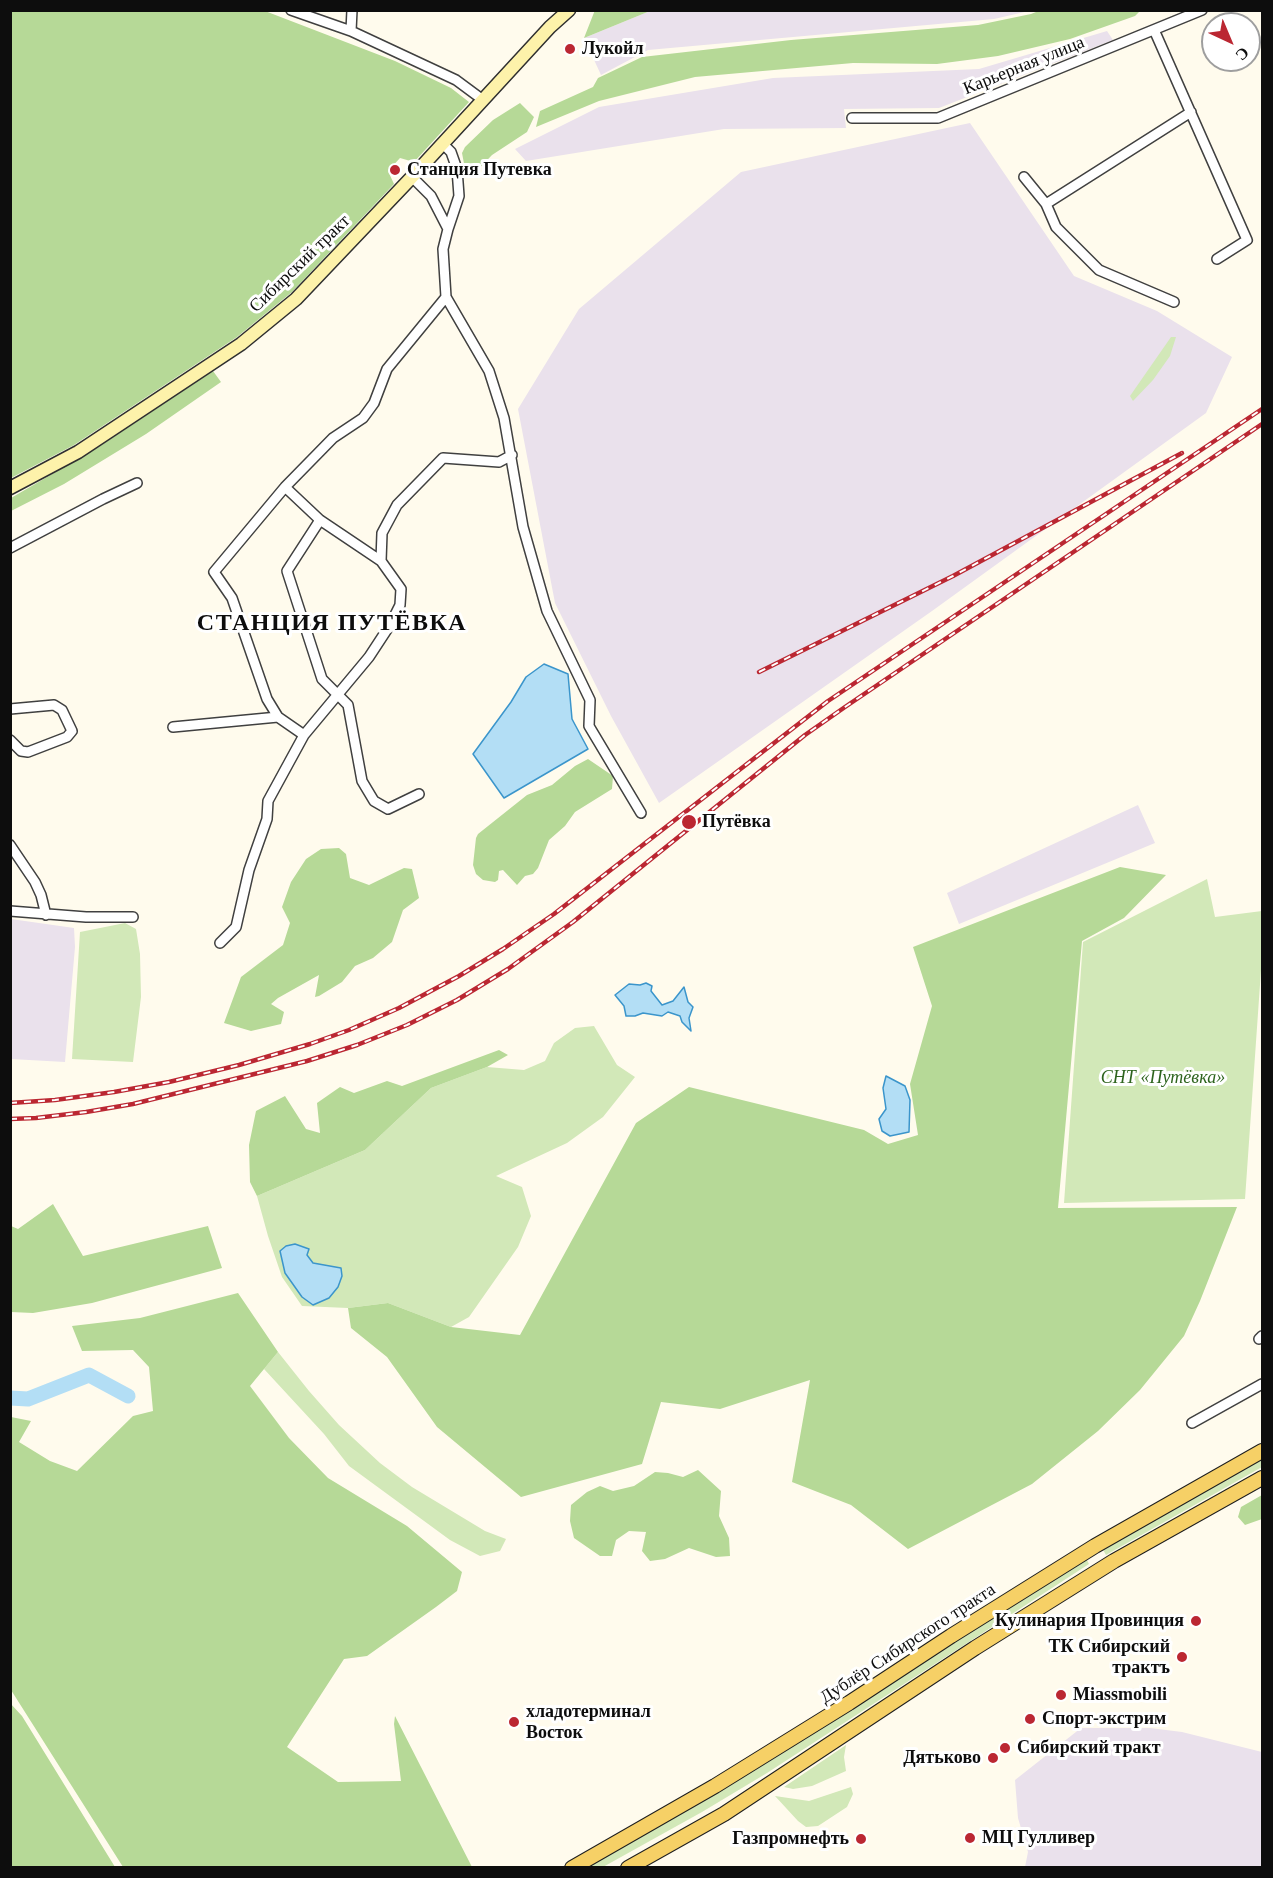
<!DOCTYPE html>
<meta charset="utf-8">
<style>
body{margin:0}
#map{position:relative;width:1273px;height:1878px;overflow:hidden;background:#fffbed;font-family:"Times New Roman",serif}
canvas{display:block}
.frame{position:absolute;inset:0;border:12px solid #0d0d0d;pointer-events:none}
.north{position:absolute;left:1201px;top:12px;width:60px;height:60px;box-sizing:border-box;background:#fff;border:2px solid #9e9e9e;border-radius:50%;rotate:136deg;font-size:16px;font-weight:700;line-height:24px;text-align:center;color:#0d0d0d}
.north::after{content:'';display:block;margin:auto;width:21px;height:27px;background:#bb2732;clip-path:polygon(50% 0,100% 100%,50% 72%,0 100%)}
</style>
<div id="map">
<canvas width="1273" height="1878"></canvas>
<div class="frame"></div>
<div class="north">С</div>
</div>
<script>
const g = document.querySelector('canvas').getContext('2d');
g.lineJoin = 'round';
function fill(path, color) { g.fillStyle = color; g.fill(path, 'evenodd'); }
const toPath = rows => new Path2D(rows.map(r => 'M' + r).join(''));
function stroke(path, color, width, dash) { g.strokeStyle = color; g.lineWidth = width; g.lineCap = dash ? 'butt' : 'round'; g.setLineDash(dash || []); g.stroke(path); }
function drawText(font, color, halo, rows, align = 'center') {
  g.font = font + ' "Times New Roman",serif'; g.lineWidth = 6; g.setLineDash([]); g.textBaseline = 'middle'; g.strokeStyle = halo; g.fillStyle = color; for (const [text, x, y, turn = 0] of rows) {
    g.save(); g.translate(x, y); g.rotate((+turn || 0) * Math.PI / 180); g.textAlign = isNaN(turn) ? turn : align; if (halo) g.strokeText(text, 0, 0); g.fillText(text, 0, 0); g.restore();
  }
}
fill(toPath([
 [650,11,650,10,1029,11,994,19,648,50,601,75,584,38],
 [1107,31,1113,40,939,108,844,109,846,128,724,129,526,161,515,149,599,107,773,78,979,69],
 [970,123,1074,276,1157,311,1232,357,1206,413,932,611,659,803,611,716,555,603,518,409,579,309,741,172],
 [1138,805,1155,843,959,924,947,893],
 [11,919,74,928,75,947,65,1062,11,1059],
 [1081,1728,1150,1728,1182,1732,1262,1752,1262,1867,1025,1867,1028,1852,1018,1818,1015,1780]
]), '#eae1ec');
fill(toPath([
 [1171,337,1176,337,1170,356,1153,380,1133,401,1130,396],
 [1207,879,1215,917,1262,911,1262,956,1245,1199,1064,1203,1083,942],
 [125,923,136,929,140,954,141,997,133,1062,72,1059,80,932],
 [594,1026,617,1065,635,1077,603,1117,567,1143,496,1176,522,1187,531,1216,518,1247,469,1317,451,1327,388,1303,348,1308,302,1306,282,1277,268,1236,257,1196,365,1150,431,1088,487,1067,524,1070,545,1061,554,1043,575,1028],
 [295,1244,309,1249,307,1255,313,1263,340,1268,285,1273],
 [278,1352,309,1391,339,1425,380,1463,412,1487,485,1531,506,1539,500,1551,480,1556,450,1540,349,1466,324,1434,264,1369],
 [1262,1458,1262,1467,1106,1555,1102,1548],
 [1086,1558,1089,1564,767,1773,702,1812,603,1867,586,1868,695,1806,773,1759],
 [846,1745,844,1757,846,1771,812,1786,793,1789,784,1787],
 [851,1787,853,1794,847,1807,818,1826,806,1827,798,1821,775,1796,809,1801]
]), '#d2e8b8');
fill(toPath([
 [11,10,265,11,395,61,451,88,469,102,414,162,400,158,388,171,394,184,292,292,237,337,74,445,11,478],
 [595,10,650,10,650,11,584,38],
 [1041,10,1140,11,1135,16,1070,39,998,56,937,64,853,63,695,77,599,101,536,127,540,111,593,87,598,78,642,57,791,40,978,25,1031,14],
 [520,103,534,117,527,132,492,155,471,177,466,174,462,153,465,147,493,120],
 [213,371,221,382,146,434,64,484,11,511,11,498,97,448],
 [588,759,613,776,612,789,575,812,565,826,549,840,538,868,533,874,525,876,517,885,503,870,499,871,498,880,495,882,483,880,476,874,473,865,476,838,478,834,527,795,552,785,575,766],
 [339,848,346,854,350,878,369,885,404,868,412,869,419,898,403,910,392,942,373,958,355,966,342,982,319,996,315,997,319,975,278,998,271,1004,284,1012,281,1024,251,1031,224,1023,241,977,283,945,290,923,282,907,291,882,306,859,321,849],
 [1120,867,1166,875,1124,918,1082,941,1058,1208,1237,1207,1200,1301,1184,1336,1140,1390,1098,1431,1032,1484,908,1549,851,1505,792,1482,810,1380,720,1409,661,1402,642,1464,521,1497,437,1427,387,1357,351,1328,348,1308,388,1303,451,1327,520,1335,636,1123,689,1087,864,1130,888,1144,918,1135,910,1084,932,1006,913,947],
 [499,1050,508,1055,487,1067,431,1088,365,1150,257,1196,250,1182,249,1145,256,1111,285,1096,306,1129,320,1133,317,1103,340,1087,354,1093,387,1081,402,1086],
 [53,1204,83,1256,208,1226,222,1268,92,1303,33,1313,11,1312,11,1226,18,1229],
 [238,1293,278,1352,250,1386,289,1438,328,1478,407,1526,462,1572,457,1591,436,1607,367,1656,344,1659,287,1747,338,1782,401,1781,394,1724,395,1716,472,1867,123,1867,11,1690,11,1417,31,1421,19,1442,50,1461,77,1471,133,1416,153,1411,149,1367,133,1350,82,1351,72,1326,140,1318],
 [698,1470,721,1491,719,1516,729,1538,730,1556,716,1557,689,1548,665,1559,650,1561,642,1551,646,1532,629,1531,616,1540,612,1556,600,1556,574,1538,570,1521,571,1505,587,1492,600,1486,613,1491,634,1486,655,1472,668,1473,683,1477],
 [1262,1495,1262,1519,1245,1525,1238,1517,1241,1507],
 [10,1703,22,1716,115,1867,11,1867]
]), '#b6d997');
const water = toPath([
 [544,664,568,674,572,719,588,749,504,798,473,754,511,702,526,677,544,664],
 [646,983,652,986,651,991,662,1005,673,1001,684,987,688,1002,693,1007,689,1018,691,1031,682,1022,680,1016,668,1012,662,1016,643,1013,635,1016,626,1016,624,1006,615,995,629,984,640,985,646,983],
 [886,1076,905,1086,910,1100,909,1132,890,1136,882,1131,879,1119,886,1109,883,1088,886,1076],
 [295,1244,309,1249,307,1255,313,1263,341,1268,342,1276,338,1287,329,1298,313,1305,302,1297,285,1273,280,1251,286,1246,295,1244]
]);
fill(water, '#b3def5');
stroke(water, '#3b95cb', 1.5);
stroke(toPath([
 [10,1398,28,1399,89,1375,128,1396]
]), '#b3def5', 15);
const minor = toPath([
 [291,10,351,31,456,80,483,100],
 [351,31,352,10],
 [1155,32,1247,240,1217,259],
 [852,118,938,118,1202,10],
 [443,144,451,152,457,169,459,196,448,229],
 [412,177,431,196,448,229,443,249,446,297,489,371,504,418,523,527,547,611,590,700,589,726,641,813],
 [1024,177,1046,204,1056,227,1099,270,1174,302],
 [1046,204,1191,112],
 [285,487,320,520,381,561],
 [320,520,287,571,322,679,348,705,362,781,374,801,388,809,419,794],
 [10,548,103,499,137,483],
 [10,709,54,705,62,710,72,731,67,737,28,752,21,751,10,740],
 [173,727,278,717],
 [304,735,278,717,267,699,232,598,214,572,285,487,333,438,363,418,374,403,387,369,446,297],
 [10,845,35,882,41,895,46,915],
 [10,911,86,917,133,917],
 [220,943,236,927,249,870,267,819,268,801,304,735,369,657,390,625,400,605,401,589,381,561,382,533,397,505,443,458,499,462,512,455],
 [1259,1339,1262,1336],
 [1192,1423,1262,1384]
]);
const secondary = toPath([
 [10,488,78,452,241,344,296,299,412,177,550,27,569,10]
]);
const primary = toPath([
 [572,1868,715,1786,849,1703,951,1636,1095,1546,1262,1451],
 [628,1868,724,1814,975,1648,1114,1561,1262,1478]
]);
stroke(minor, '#404040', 12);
stroke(secondary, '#2f2f2f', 15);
stroke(primary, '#1e1e1e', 16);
stroke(minor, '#fff', 9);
stroke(secondary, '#fdf2aa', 12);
stroke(primary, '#f6d066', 14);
const rail = toPath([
 [759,672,953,576,1182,453],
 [10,1103,55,1100,114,1092,169,1082,239,1065,310,1044,349,1030,399,1008,459,976,503,949,554,914,828,701,1262,409],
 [10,1119,36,1118,86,1112,133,1104,307,1061,357,1045,407,1025,457,1000,508,969,573,922,805,735,845,707,1262,424]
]);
stroke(rail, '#bb2732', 4.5);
stroke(rail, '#fff', 2, [7]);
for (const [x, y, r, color] of [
 [570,49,6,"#bb2732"],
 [395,170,6,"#bb2732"],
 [689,822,8,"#bb2732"],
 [1196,1621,6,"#bb2732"],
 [1182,1657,6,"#bb2732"],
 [1061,1695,6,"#bb2732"],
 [1030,1719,6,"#bb2732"],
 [514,1722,6,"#bb2732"],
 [1005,1748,6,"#bb2732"],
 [993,1758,6,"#bb2732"],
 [970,1838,6,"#bb2732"],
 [861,1839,6,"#bb2732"]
]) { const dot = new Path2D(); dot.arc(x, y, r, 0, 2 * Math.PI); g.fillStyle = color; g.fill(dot); stroke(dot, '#fff', 2); }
drawText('bold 18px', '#0d0d0d', '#fff', [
 ["Лукойл",582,49],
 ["Станция Путевка",407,170],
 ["Путёвка",702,822],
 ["Кулинария Провинция",1184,1621,"right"],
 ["ТК Сибирский",1170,1647,"right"],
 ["трактъ",1170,1668,"right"],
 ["Miassmobili",1073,1695],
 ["хладотерминал",526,1712],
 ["Восток",526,1733],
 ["Спорт-экстрим",1042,1719],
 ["Сибирский тракт",1017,1748],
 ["Дятьково",981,1758,"right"],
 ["МЦ Гулливер",982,1838],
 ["Газпромнефть",849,1839,"right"]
], 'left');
drawText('18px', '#0d0d0d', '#fff', [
 ["Карьерная улица",1024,66,-22],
 ["Сибирский тракт",300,264,-44],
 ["Дублёр Сибирского тракта",908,1644,-33]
]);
drawText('italic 18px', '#2e641e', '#fff', [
 ["СНТ «Путёвка»",1163,1078]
]);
g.letterSpacing = '1.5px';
drawText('bold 24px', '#0d0d0d', '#fff', [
 ["СТАНЦИЯ ПУТЁВКА",332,624]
]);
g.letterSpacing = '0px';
</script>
